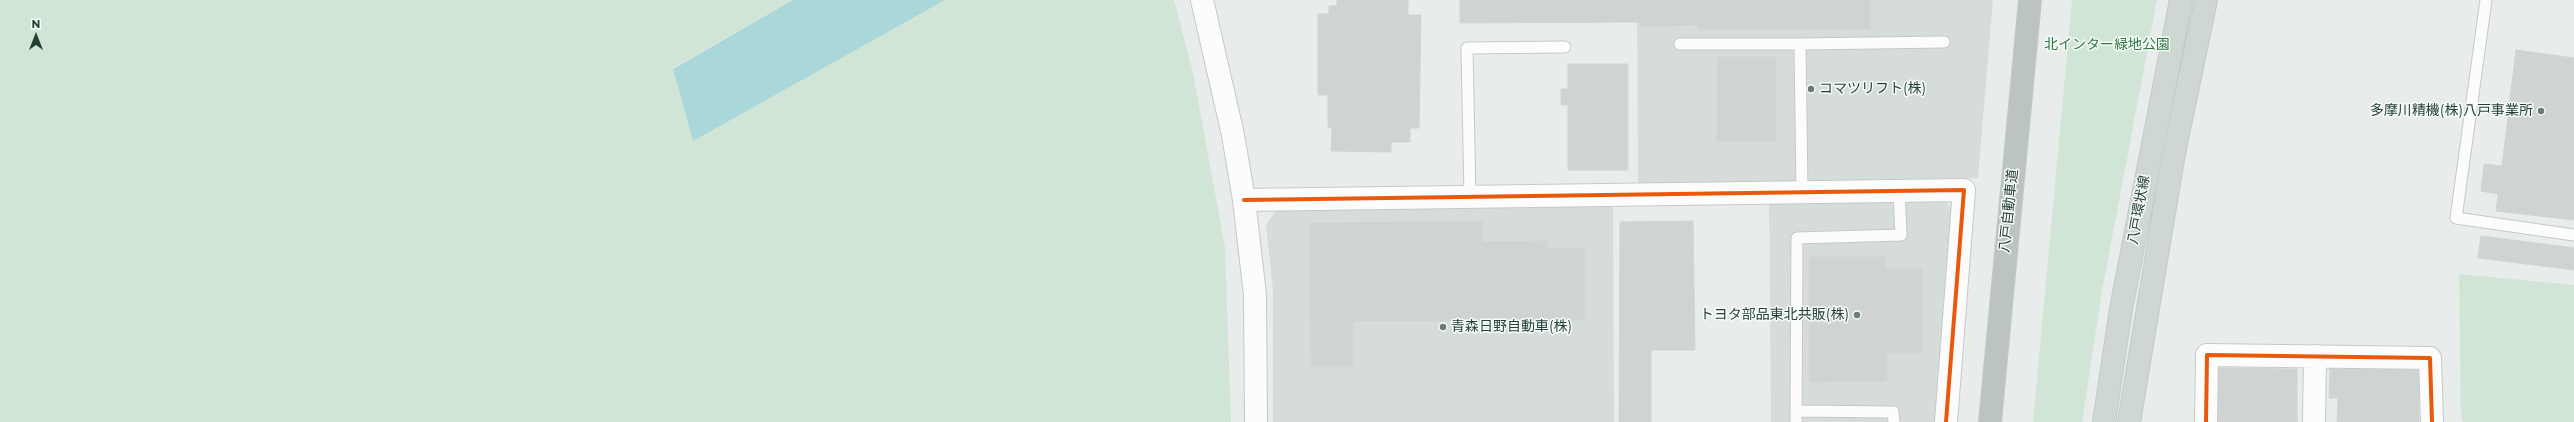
<!DOCTYPE html>
<meta charset="utf-8">
<style>
body{margin:0}
#map{position:relative;width:2574px;height:422px;overflow:hidden;background:#e8ecea;font-family:Montserrat,sans-serif}
canvas{display:block}
.north{position:absolute;left:16px;top:16px;width:40px;height:40px;-webkit-text-stroke:3px #f7fbf8;paint-order:stroke;rotate:0deg;font-size:11px;font-weight:700;line-height:16px;text-align:center;color:#244136}
.north::after{content:'';display:block;margin:auto;width:14px;height:18px;background:#244136;clip-path:polygon(50% 0,100% 100%,50% 72%,0 100%)}
</style>
<div id="map">
<canvas width="2574" height="422"></canvas>
<div class="north">N</div>
</div>
<script>
const g = document.querySelector('canvas').getContext('2d');
g.lineJoin = 'round';
function fill(path, color) { g.fillStyle = color; g.fill(path, 'evenodd'); }
const toPath = rows => new Path2D(rows.map(r => 'M' + r).join(''));
function stroke(path, color, width, dash) { g.strokeStyle = color; g.lineWidth = width; g.lineCap = dash ? 'butt' : 'round'; g.setLineDash(dash || []); g.stroke(path); }
function drawText(font, color, halo, rows, align = 'center') {
  g.font = font + ' Montserrat,"Noto Sans JP",sans-serif'; g.lineWidth = 3; g.setLineDash([]); g.textBaseline = 'middle'; g.strokeStyle = halo; g.fillStyle = color; for (const [text, x, y, turn = 0] of rows) {
    g.save(); g.translate(x, y); g.rotate((+turn || 0) * Math.PI / 180); g.textAlign = isNaN(turn) ? turn : align; if (halo) g.strokeText(text, 0, 0); g.fillText(text, 0, 0); g.restore();
  }
}
fill(toPath([
 [1637,0,1993,0,1978,178,1638,185],
 [1942,199,1953,209,1935,422,1771,422,1769,202],
 [1613,204,1614,422,1273,422,1273,290,1266,225,1278,208]
]), '#d6ddd9');
fill(toPath([
 [0,0,793,0,673,68,693,140,945,0,1174,0,1193,73,1225,248,1231,422,0,422],
 [2072,0,2157,0,2102,291,2082,422,2033,422],
 [2459,274,2574,285,2574,422,2463,422,2461,414]
]), '#d1e5d6');
fill(toPath([
 [793,0,945,0,693,141,673,69]
]), '#aad7d9');
const building = toPath([
 [1337,0,1408,0,1408,15,1421,15,1419,128,1410,128,1410,142,1391,142,1391,152,1331,151,1332,128,1328,127,1328,95,1318,95,1318,14,1329,14,1329,6,1337,6,1337,0],
 [1460,0,1870,0,1870,29,1698,29,1698,25,1640,26,1640,22,1460,23,1460,0],
 [2516,50,2574,58,2574,220,2496,211,2498,194,2481,191,2484,164,2502,166,2516,50],
 [1717,57,1776,57,1776,141,1717,141,1717,57],
 [1568,64,1628,64,1628,170,1568,170,1568,105,1561,105,1561,89,1568,89,1568,64],
 [1693,221,1695,350,1651,350,1651,422,1619,422,1620,222,1693,221],
 [1483,222,1483,242,1548,241,1548,249,1585,248,1585,320,1353,321,1353,366,1311,366,1310,223,1483,222],
 [2481,236,2574,248,2574,270,2478,258,2481,236],
 [1809,257,1886,257,1886,269,1922,269,1922,353,1887,353,1887,381,1809,382,1809,257],
 [2219,368,2297,369,2297,422,2218,422,2219,368],
 [2330,369,2418,370,2419,422,2337,422,2338,398,2329,398,2330,369]
]);
fill(building, '#cfd3d1');
stroke(building, '#d0d5d3', 1);
const service = toPath([
 [2486,0,2456,218,2574,235],
 [1680,44,1800,44],
 [1802,192,1800,44,1944,42],
 [1470,197,1467,48,1565,47],
 [1796,411,1893,412,1894,422],
 [1796,422,1797,238,1901,235,1899,191]
]);
const minor = toPath([
 [1244,200,1964,190,1946,422],
 [2206,422,2207,355,2430,358,2432,422],
 [2314,422,2315,356]
]);
const tertiary = toPath([
 [1202,0,1233,135,1244,200,1255,295,1256,422]
]);
const primary = toPath([
 [2104,422,2121,309,2181,0],
 [2129,422,2174,153,2206,0]
]);
const motorway = toPath([
 [1990,422,2030,0]
]);
stroke(service, '#c5c9c7', 13);
stroke(minor, '#c5c9c7', 24);
stroke(tertiary, '#c5c9c7', 24);
stroke(primary, '#c3cbc8', 24);
stroke(motorway, '#c3cbc8', 24);
stroke(service, '#fcfcfc', 11);
stroke(minor, '#fcfcfc', 22);
stroke(tertiary, '#fcfcfc', 22);
stroke(primary, '#cfd7d4', 22);
stroke(motorway, '#bcc4c1', 22);
stroke(toPath([
 [1244,200,1964,190,1946,422],
 [2206,422,2207,355,2430,358,2432,422]
]), '#e8590c', 4);
for (const [x, y, r, color] of [
 [1811,89,4,"#697d75"],
 [2541,111,4,"#697d75"],
 [1857,315,4,"#697d75"],
 [1443,327,4,"#697d75"]
]) { const dot = new Path2D(); dot.arc(x, y, r, 0, 2 * Math.PI); g.fillStyle = color; g.fill(dot); stroke(dot, '#f7fbf8', 1.5); }
drawText('14px', '#2f7744', '#f7fbf8', [
 ["北インター緑地公園",2107,45]
]);
drawText('14px', '#244136', '#f7fbf8', [
 ["コマツリフト(株)",1819,89],
 ["多摩川精機(株)八戸事業所",2533,111,"right"],
 ["トヨタ部品東北共販(株)",1849,315,"right"],
 ["青森日野自動車(株)",1451,327]
], 'left');
drawText('14px', '#244136', '#f7fbf8', [
 ["八戸環状線",2139,210,-80],
 ["八戸自動車道",2009,211,-84]
]);
</script>
